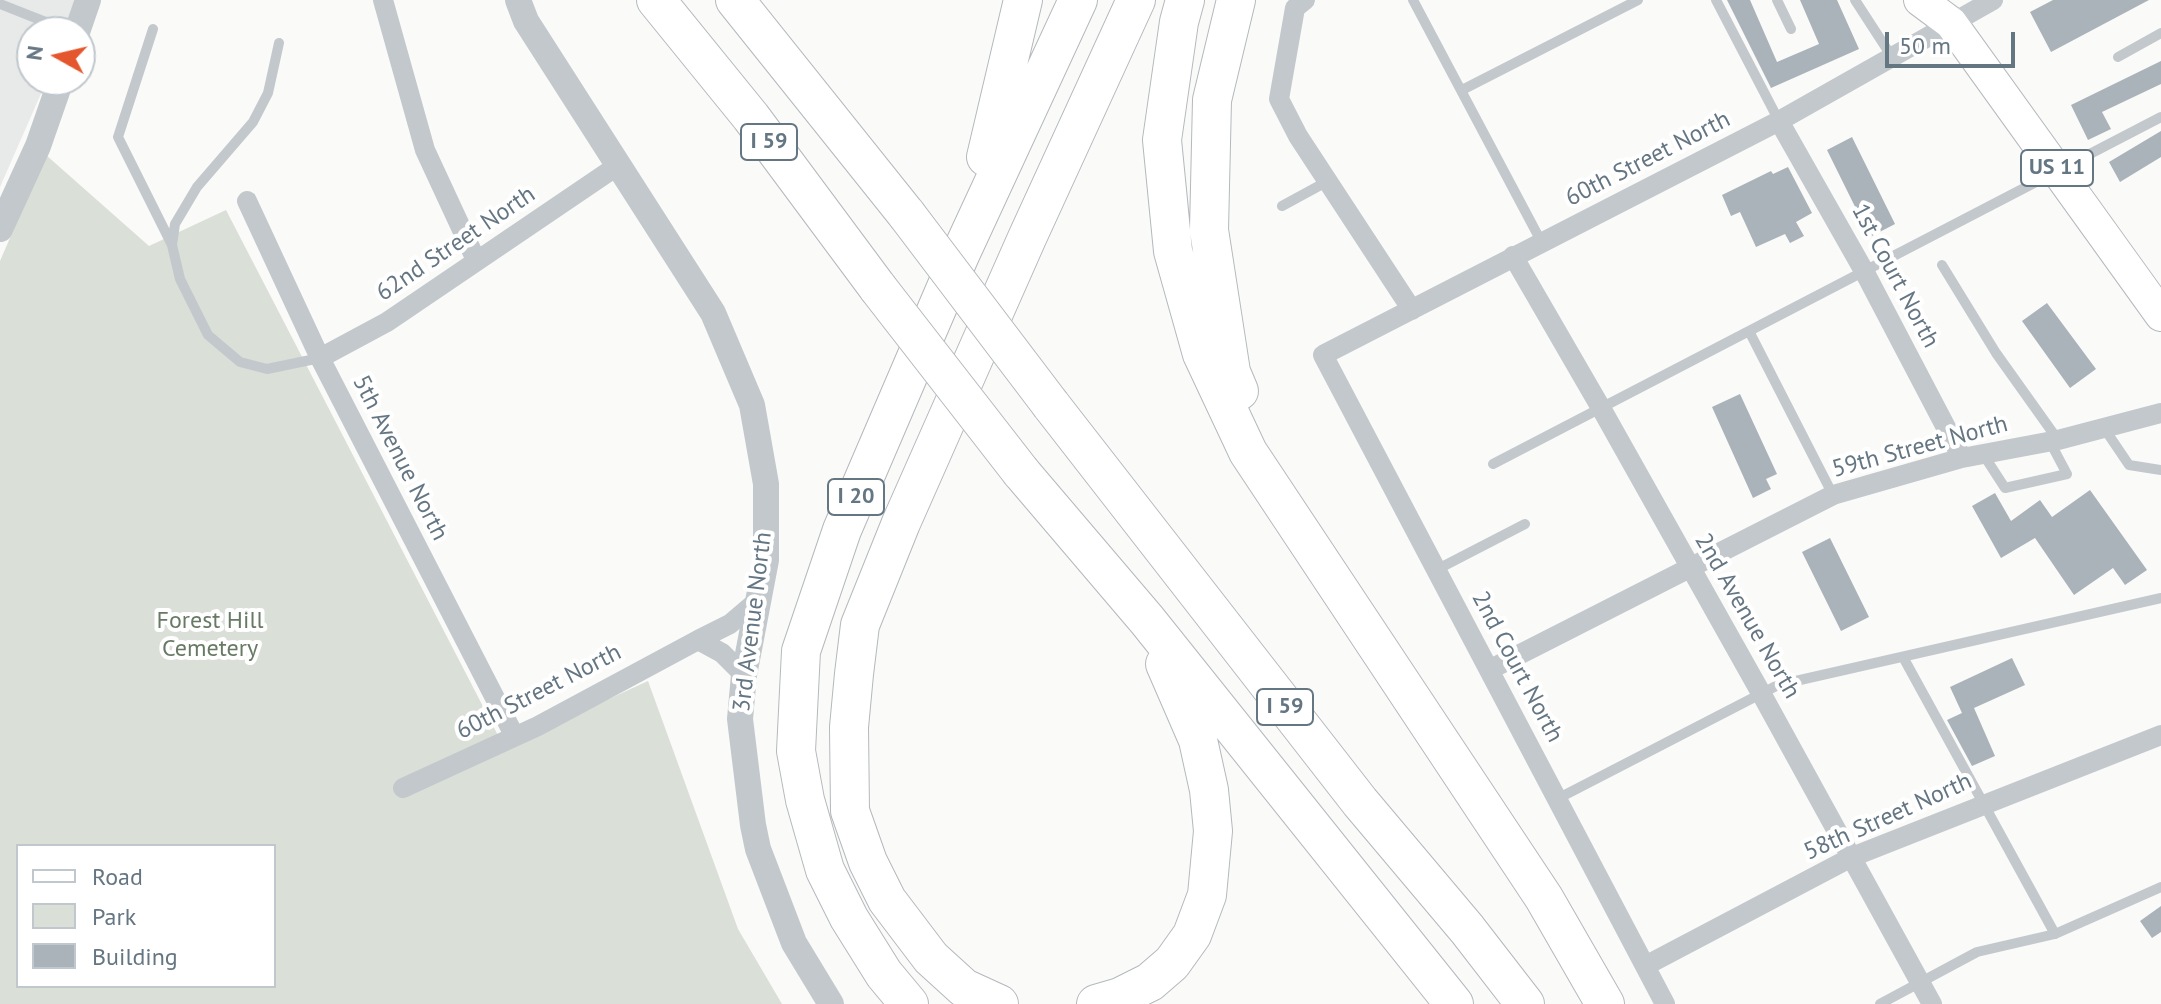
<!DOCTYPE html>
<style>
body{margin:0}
#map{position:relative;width:2161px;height:1004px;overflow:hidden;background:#fafaf8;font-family:"PT Sans",sans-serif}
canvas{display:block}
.legend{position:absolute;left:16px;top:844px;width:260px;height:144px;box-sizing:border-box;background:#fff;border:2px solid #c1c8cd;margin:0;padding:10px 14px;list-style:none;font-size:24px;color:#657683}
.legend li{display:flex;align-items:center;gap:16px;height:40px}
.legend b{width:40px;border:2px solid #c1c8cd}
.north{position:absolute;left:16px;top:16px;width:80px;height:80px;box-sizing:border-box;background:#fff;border:2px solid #c1c8cd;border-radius:50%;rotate:278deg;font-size:22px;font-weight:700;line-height:32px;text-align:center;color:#657683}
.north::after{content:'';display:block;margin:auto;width:28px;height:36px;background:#e4572e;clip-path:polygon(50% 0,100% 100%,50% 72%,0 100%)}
.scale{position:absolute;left:1885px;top:32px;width:130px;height:36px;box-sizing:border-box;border:4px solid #657683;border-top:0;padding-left:10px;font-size:24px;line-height:28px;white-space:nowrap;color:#657683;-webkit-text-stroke:6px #fff;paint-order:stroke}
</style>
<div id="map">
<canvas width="2161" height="1004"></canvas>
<ul class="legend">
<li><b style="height:10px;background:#fff"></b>Road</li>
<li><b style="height:22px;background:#dadfd7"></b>Park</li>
<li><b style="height:22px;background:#aab3b9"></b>Building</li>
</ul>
<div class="north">N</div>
<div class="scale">50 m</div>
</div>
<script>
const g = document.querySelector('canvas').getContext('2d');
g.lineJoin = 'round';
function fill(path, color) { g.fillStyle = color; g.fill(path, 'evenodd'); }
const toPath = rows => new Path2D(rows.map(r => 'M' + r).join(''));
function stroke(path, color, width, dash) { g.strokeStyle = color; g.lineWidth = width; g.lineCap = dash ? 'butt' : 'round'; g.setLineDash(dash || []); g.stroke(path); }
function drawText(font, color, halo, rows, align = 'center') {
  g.font = font + ' "PT Sans",sans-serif'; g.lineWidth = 8; g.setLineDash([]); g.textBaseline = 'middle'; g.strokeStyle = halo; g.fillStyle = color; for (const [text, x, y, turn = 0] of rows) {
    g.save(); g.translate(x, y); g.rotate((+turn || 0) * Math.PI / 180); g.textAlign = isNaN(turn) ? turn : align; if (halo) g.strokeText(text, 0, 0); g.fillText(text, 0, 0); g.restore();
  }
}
fill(toPath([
 [0,0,81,0,68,32,32,32,32,80,47,80,0,187]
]), '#e8e9e9');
fill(toPath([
 [46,155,149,246,226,210,504,747,648,681,738,929,782,1004,0,1004,0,261],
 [18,846,274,846,274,986,18,986]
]), '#dadfd7');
fill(toPath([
 [1727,0,1750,0,1777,62,1819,44,1800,0,1837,0,1859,49,1771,88],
 [2053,0,2149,0,2051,52,2030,12],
 [2161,61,2161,84,2102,112,2111,129,2088,140,2071,105],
 [2161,131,2161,157,2120,182,2109,162],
 [1852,137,1895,224,1870,237,1827,150],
 [1788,167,1812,213,1796,222,1804,236,1790,243,1785,234,1756,247,1740,212,1731,216,1722,195,1771,171,1773,174],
 [2047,303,2096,369,2070,388,2022,321],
 [1740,394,1777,474,1766,479,1771,489,1753,498,1712,407],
 [2090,490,2147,570,2125,585,2113,568,2074,595,2035,538,2001,558,1972,506,1995,493,2011,521,2040,500,2052,517],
 [1830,538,1869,617,1841,631,1802,552],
 [2012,658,2025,685,1974,708,1995,756,1972,766,1947,720,1962,713,1950,687],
 [2161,906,2161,932,2152,938,2140,921]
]), '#aab3b9');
const primary = toPath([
 [1920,0,1951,23,2161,315]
]);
const motorway = toPath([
 [656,0,751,117,878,288],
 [735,0,907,215],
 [1185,0,1179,22,1162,140,1173,251,1202,354,1248,452,1544,898,1605,1004],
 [1236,0,1212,100,1209,230,1231,372,1239,391],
 [986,157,1023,0],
 [1051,405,1360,802,1467,929,1525,1004],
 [1021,472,1147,620,1454,1004],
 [909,1004,884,974,849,918,825,870,805,800,796,751,801,651,842,530,960,255,1078,0],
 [999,1004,964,988,931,958,887,900,868,862,850,811,849,727,854,674,860,625,901,523,1027,238,1136,0],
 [1096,1004,1120,997,1150,982,1172,963,1192,935,1207,895,1213,831,1209,790,1198,740,1165,664]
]);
stroke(primary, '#b5babe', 34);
stroke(motorway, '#b4b9bd', 40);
stroke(toPath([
 [1413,0,1542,243],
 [1716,0,1779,121],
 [1777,0,1791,29],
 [1855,0,1892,57],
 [0,4,71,32],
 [153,29,118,137,172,245],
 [279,43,268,93,253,122,197,187,175,224,172,245,180,279,208,335,240,362,267,369,320,358],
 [2118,57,2161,33],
 [1462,90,1638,0],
 [1282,206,1328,181],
 [1942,265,1996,353,2058,440],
 [1749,331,1833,495],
 [2104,428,2129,465,2161,470],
 [1983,454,2005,488,2067,474,2050,442],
 [1493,464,2161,117],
 [1436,570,1525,524],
 [1903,657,2055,934],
 [1557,799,1778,685,2161,598],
 [1880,1004,1977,952,2055,934,2161,887]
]), '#c3c8cc', 10);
stroke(toPath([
 [383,0,425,150,476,260],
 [1305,0,1295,8,1279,99,1298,136,1412,310],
 [1779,121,1864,271,1962,458],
 [247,201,320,358,514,735],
 [1513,256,1601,408,1761,693,1932,1004],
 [320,358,387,322,617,166],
 [698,640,730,624,757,601],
 [1489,670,1833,495,1962,458,2058,440,2161,413],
 [403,788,538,726,698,640,722,653,744,675],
 [1645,966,1852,857,2161,735],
 [1665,1004,1323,355,1779,121,1993,0]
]), '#c3c8cc', 20);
stroke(toPath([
 [518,0,526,21,713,313,752,405,766,484,766,560,744,675,740,719,753,825,758,849,794,943,831,1004],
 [77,32,88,0],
 [0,229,38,146,61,80]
]), '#c3c8cc', 26);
stroke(primary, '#fff', 32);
stroke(motorway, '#fff', 38);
const motorwayBridge = toPath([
 [907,215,1051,405],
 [878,288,1021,472]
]);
stroke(motorwayBridge, '#b4b9bd', 40, []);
stroke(motorwayBridge, '#fff', 38);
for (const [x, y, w] of [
 [769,142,56],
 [2057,168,72],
 [856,497,56],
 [1285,707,56]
]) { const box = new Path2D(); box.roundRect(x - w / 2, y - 18, w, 36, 6); g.fillStyle = '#fff'; g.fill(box); stroke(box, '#657683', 2); }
drawText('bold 22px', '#657683', null, [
 ["I 59",769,142],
 ["US 11",2057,168],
 ["I 20",856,497],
 ["I 59",1285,707]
]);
drawText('24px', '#657683', '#fff', [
 ["60th Street North",1648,159,-27],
 ["62nd Street North",456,244,-34],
 ["1st Court North",1895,276,62],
 ["59th Street North",1920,447,-15],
 ["5th Avenue North",400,458,63],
 ["2nd Avenue North",1747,616,60],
 ["3rd Avenue North",753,622,-83],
 ["2nd Court North",1517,667,62],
 ["60th Street North",539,692,-27],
 ["58th Street North",1888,817,-24]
]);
drawText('24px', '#687a64', '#fff', [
 ["Forest Hill",210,621],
 ["Cemetery",210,649]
]);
</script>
